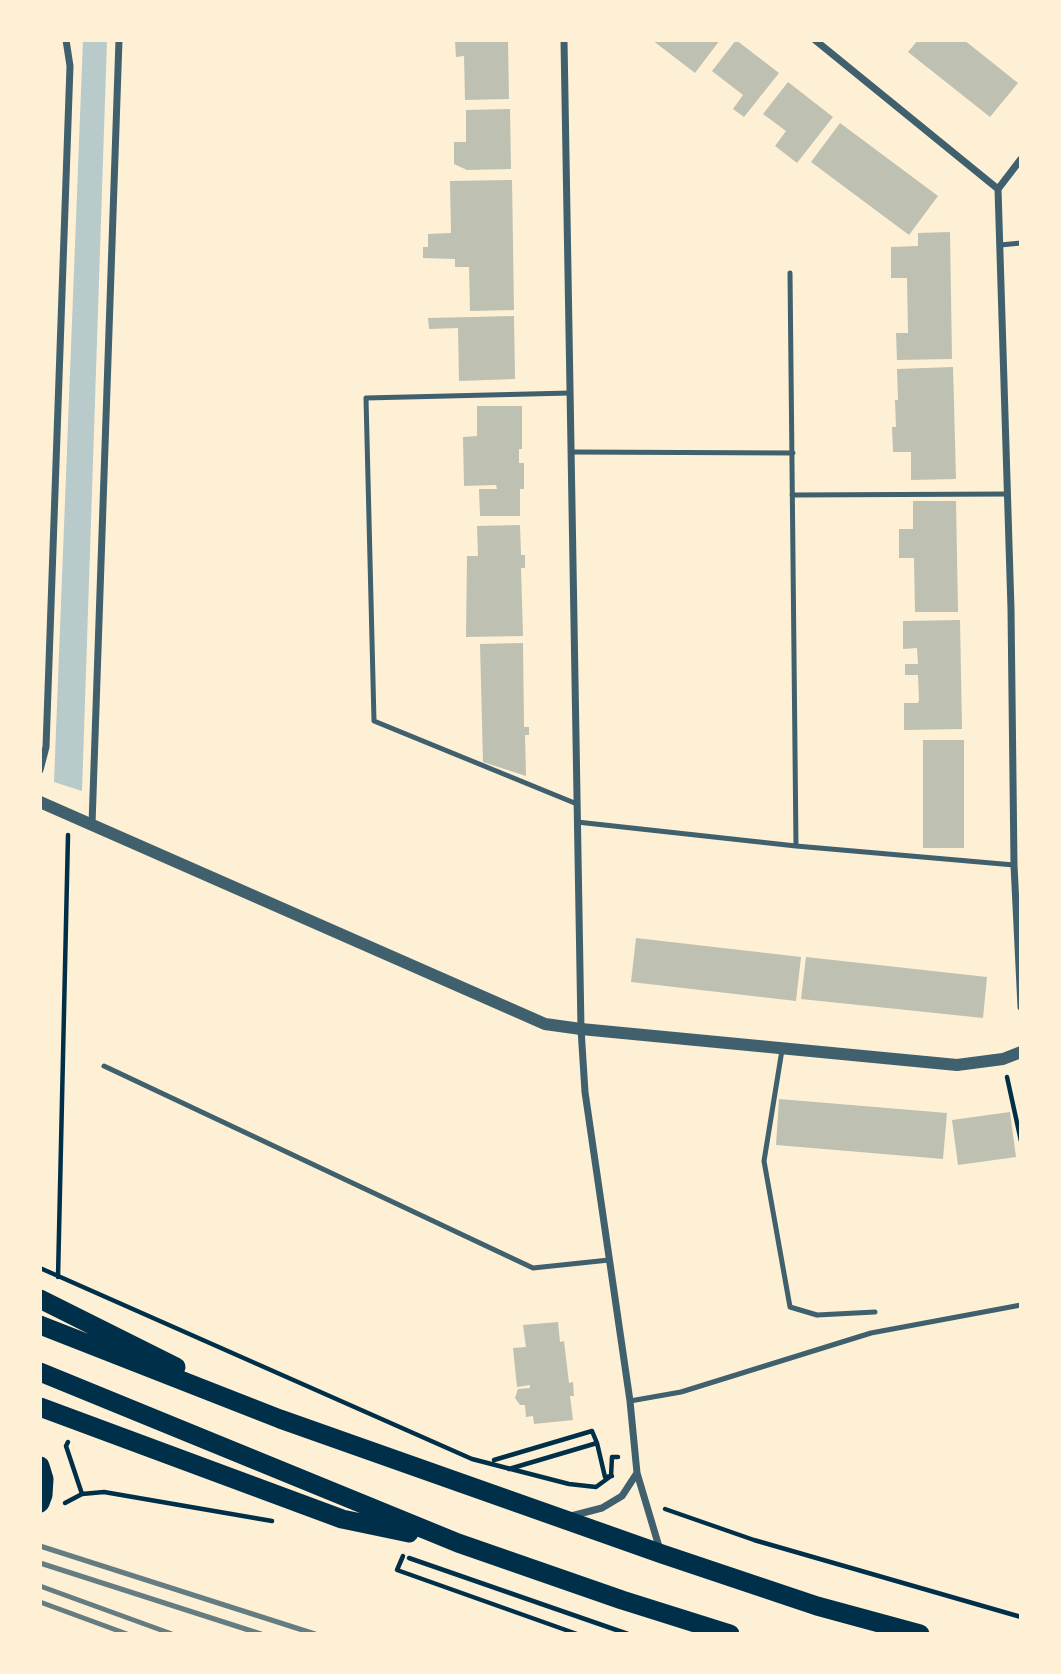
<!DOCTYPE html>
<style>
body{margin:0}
#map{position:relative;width:1061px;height:1674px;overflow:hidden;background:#fdf0d5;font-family:"DM Sans",sans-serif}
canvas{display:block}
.frame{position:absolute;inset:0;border:42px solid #fdf0d5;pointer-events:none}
</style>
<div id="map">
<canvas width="1061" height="1674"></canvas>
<div class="frame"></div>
</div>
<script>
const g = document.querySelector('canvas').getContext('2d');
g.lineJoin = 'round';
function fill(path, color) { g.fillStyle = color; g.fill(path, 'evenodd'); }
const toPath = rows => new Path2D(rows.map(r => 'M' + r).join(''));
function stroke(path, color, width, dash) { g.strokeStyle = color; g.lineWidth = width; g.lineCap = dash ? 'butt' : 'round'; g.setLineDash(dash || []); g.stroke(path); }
fill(toPath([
 [83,40,107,40,82,791,54,782]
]), '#b9caca');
fill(toPath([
 [508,40,509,99,465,100,464,56,456,57,455,41],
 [652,40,720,40,695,73],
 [736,40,779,73,744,117,733,109,743,95,712,71],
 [918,40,964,40,1018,83,990,117,908,52],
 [788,82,833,117,797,163,775,146,786,131,763,114],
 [510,109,511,169,467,170,454,164,454,142,466,142,466,110],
 [840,123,938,196,909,235,811,162],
 [512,180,514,310,470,311,469,267,455,267,455,259,423,258,423,247,428,247,428,234,451,233,450,181],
 [950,232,952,359,897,360,896,333,908,333,907,278,891,278,891,247,918,246,918,233],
 [514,316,515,379,459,381,458,328,429,329,428,318],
 [953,367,956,479,911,480,911,452,893,452,892,427,896,427,895,400,898,400,897,369],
 [477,406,522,406,522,449,519,449,519,463,524,463,524,489,520,489,520,516,480,516,479,489,497,489,496,485,464,486,463,437,477,436],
 [913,501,956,501,958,612,915,612,914,558,899,558,899,529,913,529],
 [520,525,521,555,525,555,525,568,521,568,523,636,466,637,467,556,478,556,477,526],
 [960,620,962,729,904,730,904,703,918,703,919,700,918,675,905,675,905,664,918,664,917,648,903,649,903,621],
 [523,643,524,727,529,727,529,735,525,735,526,776,483,762,480,644],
 [923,740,964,740,964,848,923,848],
 [636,938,801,957,796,1001,631,982],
 [806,957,987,977,983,1018,801,999],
 [779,1099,947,1113,943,1159,776,1145],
 [1010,1112,1016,1157,958,1165,952,1120],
 [558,1322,560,1342,564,1341,569,1383,573,1382,574,1396,570,1396,573,1420,534,1424,533,1416,526,1417,525,1405,520,1405,515,1398,518,1389,530,1388,530,1385,517,1387,513,1348,526,1347,523,1325]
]), '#bec0b2');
stroke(toPath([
 [1007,1077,1021,1141],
 [40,1268,472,1459,569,1484,596,1487,611,1476,612,1457,618,1457],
 [58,1277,68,835],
 [68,1442,66,1446,82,1494],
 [597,1443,605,1477,612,1476],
 [494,1460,592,1431,597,1443,509,1469],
 [65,1503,82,1494,104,1492,272,1521],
 [665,1509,754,1540,1021,1617],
 [403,1556,397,1570,577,1634],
 [409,1558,628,1634]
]), '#003049', 4.5);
stroke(toPath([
 [1000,245,1021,243],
 [790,273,796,846],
 [570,393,366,398,374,721,577,804],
 [571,452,793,453],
 [792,495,1008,494],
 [577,822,796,846,1014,865],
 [782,1050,764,1161,790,1307,817,1315,875,1312],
 [104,1066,533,1268,609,1260],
 [630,1401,681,1392,871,1333,1021,1305]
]), '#3f606c', 5);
stroke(toPath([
 [564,40,581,1029,585,1092,630,1401,637,1473,660,1550],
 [815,40,998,189,1011,609,1014,865,1021,1007],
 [998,189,1021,159],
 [40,770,46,747,70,66,66,40],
 [92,824,119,40],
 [571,1516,602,1508,622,1496,637,1473]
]), '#3f606c', 7);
stroke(toPath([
 [40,802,545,1024,581,1029,957,1065,1003,1059,1021,1052]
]), '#3f606c', 12);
stroke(toPath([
 [40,1299,176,1367],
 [40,1325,280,1419,662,1554,817,1606,920,1634],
 [40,1372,458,1543,622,1600,730,1634],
 [40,1407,342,1519,409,1533],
 [40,1466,44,1479,43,1495,40,1503]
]), '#003049', 19);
stroke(toPath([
 [40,1546,315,1634],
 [40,1563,261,1634],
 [40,1586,172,1634],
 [40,1602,127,1634]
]), '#657d81', 5);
</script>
